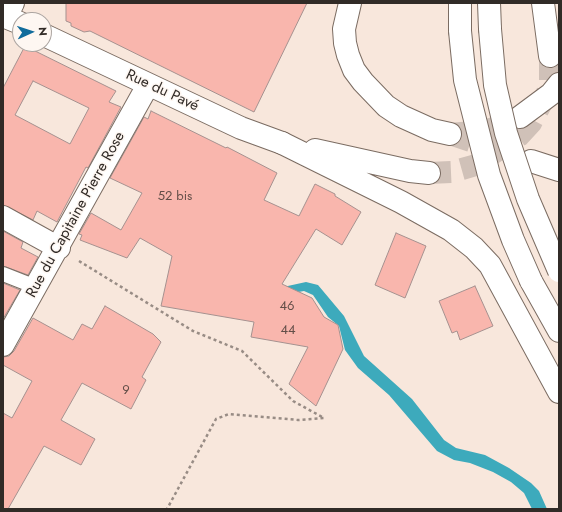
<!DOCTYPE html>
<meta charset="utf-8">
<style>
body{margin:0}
#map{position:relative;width:562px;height:512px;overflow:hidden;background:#f8e7dc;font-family:Jost,sans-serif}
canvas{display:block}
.frame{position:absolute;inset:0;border:4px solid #312b27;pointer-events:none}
.north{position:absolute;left:12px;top:12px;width:40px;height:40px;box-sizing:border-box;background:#fef7f2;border:1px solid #aca5a1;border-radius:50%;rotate:87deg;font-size:11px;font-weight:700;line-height:16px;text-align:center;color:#312b27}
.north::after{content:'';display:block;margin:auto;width:14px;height:18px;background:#116c9c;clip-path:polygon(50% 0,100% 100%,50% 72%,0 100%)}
</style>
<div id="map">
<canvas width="562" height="512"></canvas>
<div class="frame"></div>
<div class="north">N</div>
</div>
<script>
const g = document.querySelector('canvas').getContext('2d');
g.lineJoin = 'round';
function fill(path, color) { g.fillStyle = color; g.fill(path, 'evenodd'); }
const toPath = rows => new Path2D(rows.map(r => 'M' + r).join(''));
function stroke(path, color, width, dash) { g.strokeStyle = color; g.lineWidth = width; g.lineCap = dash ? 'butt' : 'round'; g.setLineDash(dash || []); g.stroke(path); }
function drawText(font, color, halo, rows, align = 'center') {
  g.font = font + ' Jost,sans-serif'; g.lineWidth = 3; g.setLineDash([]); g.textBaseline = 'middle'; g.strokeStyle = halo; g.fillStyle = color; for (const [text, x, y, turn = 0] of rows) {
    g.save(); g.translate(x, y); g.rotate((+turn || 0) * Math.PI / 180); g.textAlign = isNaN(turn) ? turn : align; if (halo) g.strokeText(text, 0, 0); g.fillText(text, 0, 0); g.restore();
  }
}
fill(toPath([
 [306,282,318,285,344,316,364,356,412,399,444,440,456,448,485,455,509,468,531,483,539,491,547,509,532,509,524,493,511,482,493,472,470,463,454,460,437,451,389,395,358,368,345,350,339,326,328,317,313,295,304,291,265,298,274,289]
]), '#3daabc');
const building = toPath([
 [66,3,307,3,254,112,90,31,84,32,71,26,71,23,66,21,66,3],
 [25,46,116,91,109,102,121,107,88,168,86,167,57,222,37,211,33,220,3,205,3,88,25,46],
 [33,81,89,108,70,144,15,115,33,81],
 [151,111,226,148,227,147,277,173,264,200,299,216,315,184,335,194,335,196,361,212,342,245,316,229,282,284,312,298,324,317,338,325,343,349,316,406,289,384,308,347,251,337,254,322,161,306,172,256,140,238,127,258,80,240,82,235,79,234,91,213,121,230,142,193,110,178,144,117,148,119,151,111],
 [3,231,23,242,21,248,38,257,28,275,3,266,3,231],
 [396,233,426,246,405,298,375,285,396,233],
 [3,283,20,290,3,319,3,283],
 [475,286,493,326,460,340,457,331,452,333,439,301,475,286],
 [105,306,153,334,161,342,142,377,146,380,131,409,82,383,61,420,95,439,81,465,44,446,8,509,3,509,3,413,12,418,32,381,3,365,3,357,9,356,14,351,33,318,73,340,82,324,92,329,105,306]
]);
fill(building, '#f9b6ad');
stroke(building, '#a5918f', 1);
stroke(toPath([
 [450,134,484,131,509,123,520,117]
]), '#d0c1b8', 22, [22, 11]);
stroke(toPath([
 [450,134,498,150],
 [429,173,451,172,476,165,519,136,531,123,547,93,550,80,550,56]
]), '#d0c1b8', 22, [22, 11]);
const service = toPath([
 [3,274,36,287]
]);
const minor = toPath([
 [6,17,13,3],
 [3,217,59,248],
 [3,345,148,85]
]);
const tertiary = toPath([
 [520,117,551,94,559,84]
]);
const secondary = toPath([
 [350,3,344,29,345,43,348,55,354,70,363,82,386,106,401,116,432,130,450,134],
 [3,16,20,23],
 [44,35,241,128,282,143]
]);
const trunk = toPath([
 [460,3,460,31],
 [489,3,490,29],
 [543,3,550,56],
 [282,143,401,202,451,230,474,248,490,265,559,392],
 [315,150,410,171,429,173],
 [531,161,559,170],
 [531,281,559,331]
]);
stroke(service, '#7b6c62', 16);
stroke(minor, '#7b6c62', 24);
stroke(tertiary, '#7b6c62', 24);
stroke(secondary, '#7b6c62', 24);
stroke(trunk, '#7b6c62', 24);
stroke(toPath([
 [79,261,193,331,242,351,293,401,324,418,298,420,229,414,216,419,167,509]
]), '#988c85', 2.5, [3, 3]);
stroke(service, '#fff', 14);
stroke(minor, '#fff', 22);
stroke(tertiary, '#fff', 22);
stroke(secondary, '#fff', 22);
stroke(trunk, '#fff', 22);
const trunkBridge = toPath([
 [490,29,495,85,506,133,528,199,559,271],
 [460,31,465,80,489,175,513,240,531,281]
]);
stroke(trunkBridge, '#7b6c62', 24, []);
stroke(trunkBridge, '#fff', 22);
drawText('13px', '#634e48', null, [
 ["52 bis",175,197],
 ["46",287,307],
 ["44",288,331],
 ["9",126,391]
]);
drawText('15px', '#312b27', '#fef7f2', [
 ["Rue du Pavé",162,91,25],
 ["Rue du Capitaine Pierre Rose",76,215,-61]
]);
</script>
